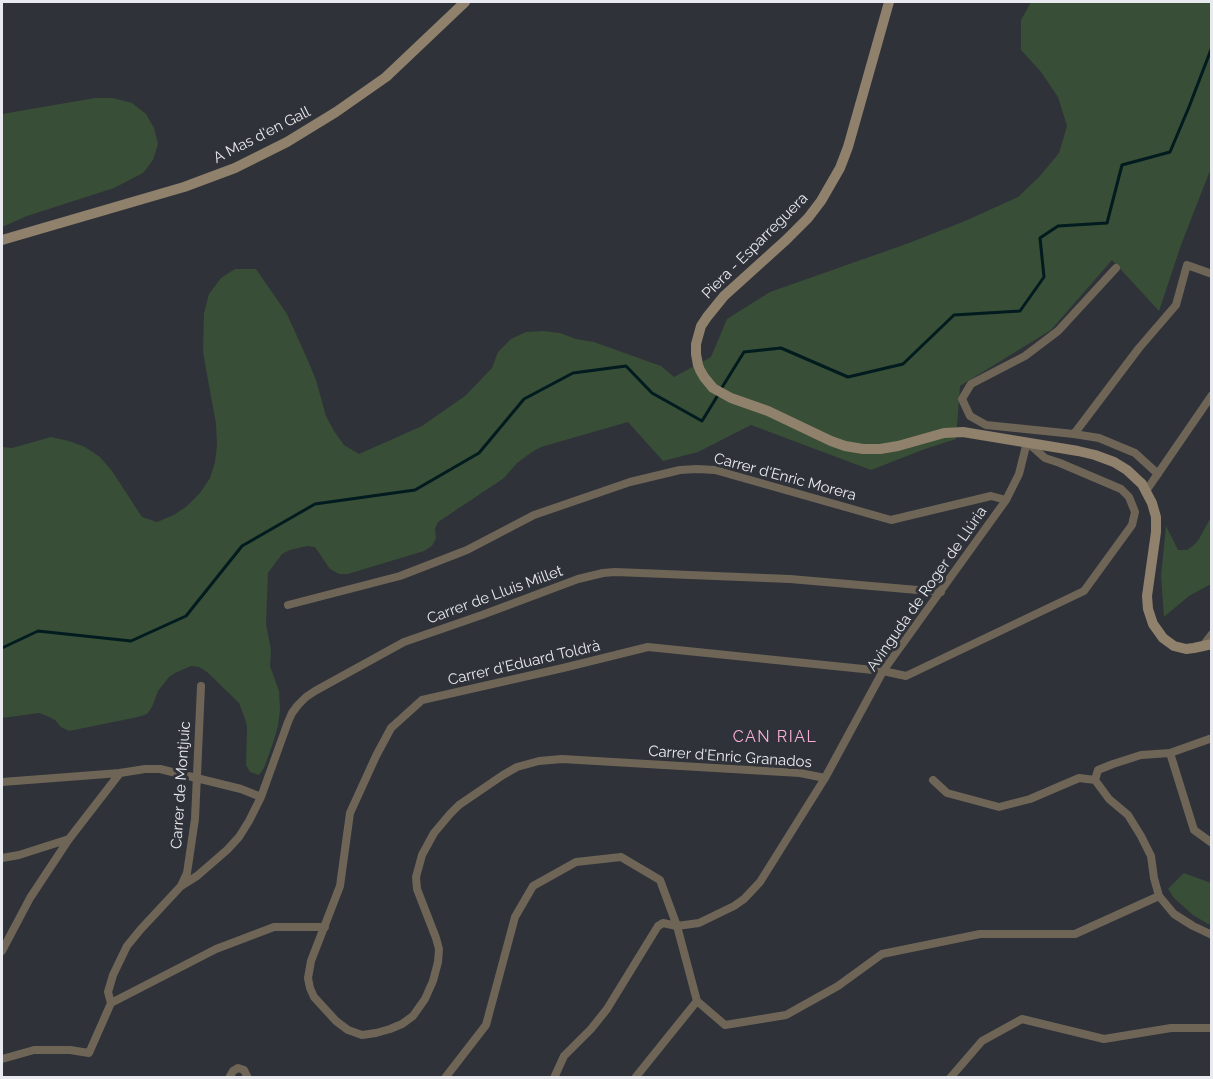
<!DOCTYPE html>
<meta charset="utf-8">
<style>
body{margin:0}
#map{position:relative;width:1213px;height:1079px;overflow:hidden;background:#2f3239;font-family:Raleway,sans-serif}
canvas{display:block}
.frame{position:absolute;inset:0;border:3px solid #e8eaef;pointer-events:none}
</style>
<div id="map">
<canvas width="1213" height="1079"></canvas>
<div class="frame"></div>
</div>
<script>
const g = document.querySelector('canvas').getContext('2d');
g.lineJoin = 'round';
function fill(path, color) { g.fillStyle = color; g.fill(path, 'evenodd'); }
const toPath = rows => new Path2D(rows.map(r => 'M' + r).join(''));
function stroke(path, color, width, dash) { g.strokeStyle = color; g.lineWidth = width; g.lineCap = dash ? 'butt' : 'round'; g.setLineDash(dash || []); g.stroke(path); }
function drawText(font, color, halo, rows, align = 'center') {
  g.font = font + ' Raleway,sans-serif'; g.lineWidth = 6; g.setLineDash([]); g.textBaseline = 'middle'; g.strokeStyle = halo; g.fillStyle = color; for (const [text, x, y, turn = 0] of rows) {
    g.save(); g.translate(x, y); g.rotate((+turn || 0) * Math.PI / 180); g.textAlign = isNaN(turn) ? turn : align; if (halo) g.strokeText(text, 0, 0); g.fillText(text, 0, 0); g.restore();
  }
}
fill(toPath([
 [1031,2,1211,2,1211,168,1181,245,1159,311,1112,260,1051,330,960,386,956,439,925,449,871,470,751,425,698,452,663,461,628,422,541,447,532,452,517,463,504,478,438,522,435,529,436,538,432,546,424,551,348,574,339,574,330,569,315,547,307,546,290,550,282,554,268,573,266,624,271,650,270,666,279,691,280,710,278,726,273,743,264,768,259,775,250,772,246,765,247,727,245,719,239,703,207,672,199,667,191,666,175,673,169,677,158,691,152,707,147,714,138,717,69,731,61,727,55,720,47,716,39,713,2,718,2,447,12,448,51,437,69,441,85,447,100,457,112,471,142,517,157,522,174,515,187,506,200,493,210,478,215,462,217,445,216,424,203,352,204,313,209,294,221,278,235,269,256,269,287,314,309,363,316,380,326,416,334,431,344,445,359,454,422,426,465,396,492,368,498,352,511,339,526,332,544,331,560,333,576,339,594,342,661,366,674,377,711,357,727,319,770,292,909,243,965,221,1018,197,1040,176,1059,153,1067,126,1058,97,1041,72,1021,50,1021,20],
 [95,98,113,98,132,103,146,114,154,128,158,144,153,160,143,173,114,188,27,216,2,227,2,114],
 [1211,517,1211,584,1189,596,1164,617,1161,576,1166,526,1178,550,1187,550,1194,545,1199,539],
 [1184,873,1211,883,1211,924,1208,924,1193,915,1174,898,1168,889]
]), '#384e37');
stroke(toPath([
 [721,389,744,352,781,348,848,377,903,364,954,315,1020,311,1044,277,1040,238,1058,226,1107,223,1122,165,1170,152,1189,107,1212,47],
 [2,648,38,631,131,641,186,616,242,546,315,504,415,490,479,453,524,399,573,373,626,366,652,393,702,421,718,395]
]), '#021b1f', 3);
stroke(toPath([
 [1116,268,1058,331,1025,356,971,384,962,399,970,416,986,425,1074,434,1099,438,1135,453,1158,474],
 [1074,434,1139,348,1176,305,1187,265,1212,274],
 [1146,491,1212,395],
 [288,605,400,576,467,550,534,515,630,482,680,470,697,469,715,470,891,520,991,496,1006,500],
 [1202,647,1212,634],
 [1212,738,1170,753,1141,755,1113,764,1098,770,1095,780,1109,799,1128,815,1141,836,1151,856,1154,878,1159,896,1174,914,1193,926,1212,935],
 [1170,753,1194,830,1212,843],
 [825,778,800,773,562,759,539,761,517,767,503,775,459,805,450,814,434,833,422,855,416,877,417,889,436,938,439,949,438,962,433,981,425,999,413,1016,402,1024,390,1029,376,1033,362,1035,348,1030,336,1021,314,997,310,988,308,978,311,961,340,886,350,813,376,756,391,728,422,700,563,668,648,647,883,671,906,676,1084,591,1132,525,1135,512,1129,497,1121,489,1060,463,1045,458,1028,443],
 [933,780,947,793,999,807,1030,799,1079,778,1095,780],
 [2,782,120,773,145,769,160,769,241,789,261,797],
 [2,858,19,855,69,839],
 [181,886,197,876,227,850,239,837,249,821,261,797,288,722,292,713,298,705,306,697,315,691,404,642,482,615,578,579,603,573,615,572,790,579,941,592],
 [2,951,30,898,69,839,120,773],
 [111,1003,108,992,113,975,127,946,141,929,181,886,187,873,195,819,201,686],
 [2,1059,34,1050,70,1050,89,1053,111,1003,216,949,274,927,325,927],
 [229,1078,233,1071,238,1068,244,1070,248,1078],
 [445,1078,486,1025,515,917,533,886,576,862,621,857,660,880,677,926,697,1001,725,1025,786,1015,838,986,882,954,980,934,1075,934,1159,896],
 [554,1078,564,1056,591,1029,607,1009,658,926,663,923,677,926,699,923,734,906,744,899,760,882,825,778,883,671,1006,500,1019,474,1027,442],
 [635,1078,697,1001],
 [950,1078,982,1041,1022,1019,1104,1039,1171,1028,1212,1028]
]), '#6e6557', 8);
stroke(toPath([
 [889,2,848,147,840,168,821,201,808,218,786,240,724,296,707,317,701,326,696,344,696,354,698,365,700,370,704,377,713,388,731,398,768,411,831,441,845,446,863,449,880,449,898,446,944,433,963,432,1078,451,1095,455,1114,462,1127,470,1142,484,1152,503,1156,517,1156,532,1147,596,1148,609,1153,624,1163,638,1174,646,1186,649,1194,648,1212,644],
 [2,240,184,187,235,168,287,142,336,112,386,77,465,2]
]), '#8f816b', 10);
drawText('15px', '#e8eaef', '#2f3239', [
 ["A Mas d'en Gall",262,135,-27],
 ["Piera - Esparreguera",755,246,-45],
 ["Carrer d'Enric Morera",785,477,15],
 ["Avinguda de Roger de Llúria",927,589,-55],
 ["Carrer de Lluis Millet",495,595,-20],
 ["Carrer d'Eduard Toldrà",524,663,-13],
 ["Carrer d'Enric Granados",730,757,4],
 ["Carrer de Montjuic",181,785,-86]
]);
g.letterSpacing = '1.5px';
drawText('16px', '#f9afd9', '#2f3239', [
 ["CAN RIAL",775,737]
]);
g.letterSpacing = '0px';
</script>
